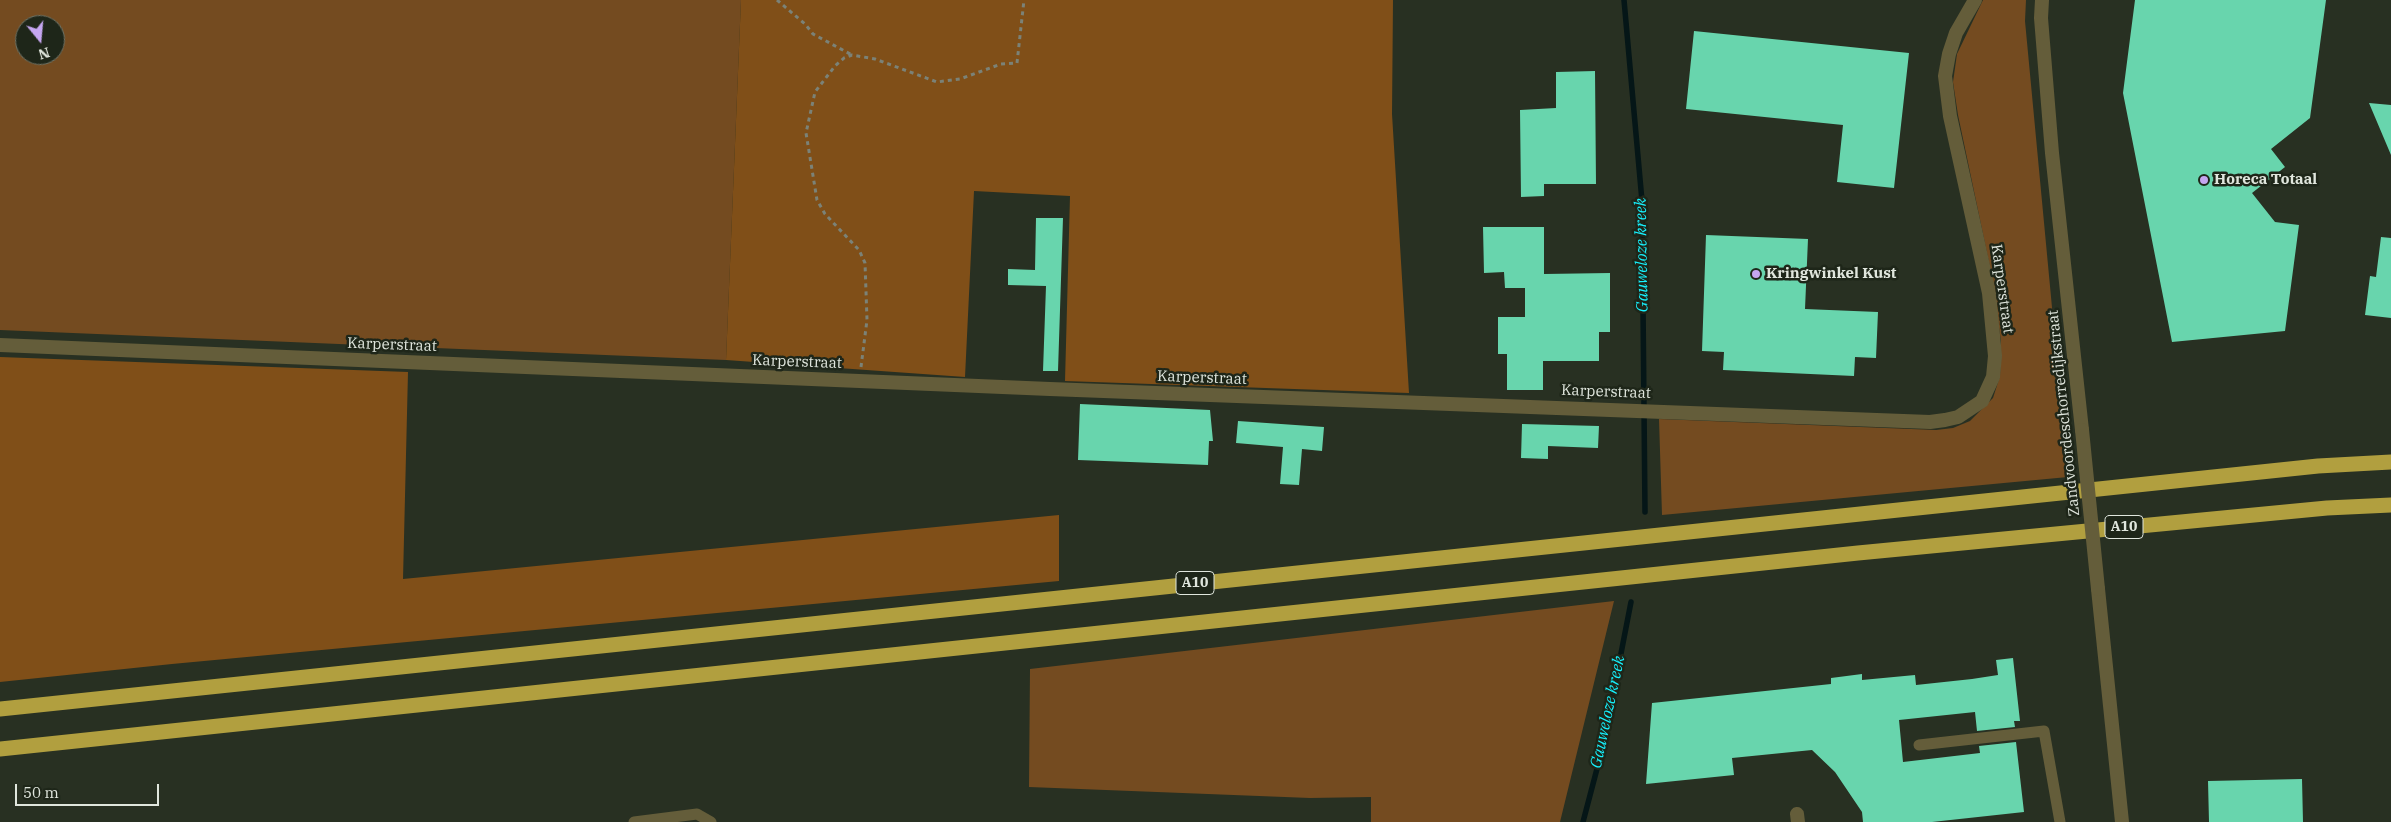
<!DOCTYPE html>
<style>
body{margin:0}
#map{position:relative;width:2391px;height:822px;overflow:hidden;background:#283022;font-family:"IBM Plex Serif",serif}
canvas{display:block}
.north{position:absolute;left:15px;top:15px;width:50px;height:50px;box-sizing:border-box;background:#1e2619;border:1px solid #6c7367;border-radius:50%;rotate:163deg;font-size:14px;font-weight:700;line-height:20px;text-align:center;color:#e0e6dd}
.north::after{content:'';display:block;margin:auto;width:18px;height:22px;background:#c5a6f0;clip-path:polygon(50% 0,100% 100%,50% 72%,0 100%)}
.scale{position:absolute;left:15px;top:784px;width:144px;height:22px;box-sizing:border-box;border:2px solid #e0e6dd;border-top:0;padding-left:6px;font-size:15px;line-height:18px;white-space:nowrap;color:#e0e6dd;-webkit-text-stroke:4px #1e2619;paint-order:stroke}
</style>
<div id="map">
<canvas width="2391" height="822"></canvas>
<div class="north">N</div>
<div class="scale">50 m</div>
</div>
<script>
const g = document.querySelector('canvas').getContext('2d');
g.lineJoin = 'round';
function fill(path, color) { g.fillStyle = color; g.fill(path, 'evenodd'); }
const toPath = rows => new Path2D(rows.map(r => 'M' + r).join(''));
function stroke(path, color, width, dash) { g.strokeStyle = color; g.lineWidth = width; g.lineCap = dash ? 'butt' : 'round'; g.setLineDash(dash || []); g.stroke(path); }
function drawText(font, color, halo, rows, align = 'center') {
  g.font = font + ' "IBM Plex Serif",serif'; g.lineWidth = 5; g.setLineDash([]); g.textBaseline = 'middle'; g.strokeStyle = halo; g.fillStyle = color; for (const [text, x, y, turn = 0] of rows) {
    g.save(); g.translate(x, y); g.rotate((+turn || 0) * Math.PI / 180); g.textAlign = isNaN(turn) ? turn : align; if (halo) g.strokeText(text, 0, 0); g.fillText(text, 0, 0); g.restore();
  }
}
fill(toPath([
 [0,0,741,0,726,360,0,330],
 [25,25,55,25,55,55,25,55],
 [1983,0,2026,0,2025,21,2068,477,1662,515,1659,419,1936,430,1953,428,1970,421,1993,398,2000,376,2001,341,1991,272,1958,115,1953,82,1957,54],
 [1614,601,1560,822,1371,822,1371,797,1310,798,1029,787,1030,669]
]), '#744b20');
fill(toPath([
 [741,0,1393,0,1392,114,1409,393,1065,381,1070,196,974,191,965,377,726,360],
 [0,357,408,372,403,579,1059,515,1059,581,172,664,0,682]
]), '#804f18');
stroke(toPath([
 [1624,0,1642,201,1645,512],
 [1583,822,1603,746,1631,602]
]), '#051617', 5.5);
fill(toPath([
 [2135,0,2326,0,2310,118,2271,149,2285,167,2252,193,2275,222,2299,225,2285,331,2172,342,2123,93],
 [1694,31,1909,53,1894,188,1837,182,1843,125,1686,109],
 [1595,71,1596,184,1544,184,1544,196,1521,197,1520,110,1556,108,1556,72],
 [2369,103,2391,105,2391,155],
 [1036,218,1063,218,1058,371,1043,371,1046,286,1008,285,1008,269,1035,270],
 [1483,227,1544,227,1544,274,1610,273,1610,332,1599,332,1599,361,1543,361,1543,390,1507,390,1507,354,1498,354,1498,317,1525,317,1525,288,1505,288,1504,272,1484,273],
 [1706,235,1808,239,1805,309,1878,312,1876,358,1855,357,1854,376,1723,370,1724,352,1702,351],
 [2381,237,2391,238,2391,318,2365,315,2370,276,2376,277],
 [1080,404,1210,410,1213,441,1209,441,1208,465,1078,460],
 [1238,421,1324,427,1322,451,1302,449,1299,485,1280,484,1283,447,1236,443],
 [1522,424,1599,426,1598,448,1548,446,1548,459,1521,458],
 [2013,658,2020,721,2014,721,2015,727,1977,731,1975,712,1899,720,1903,762,1980,753,1979,746,2016,742,2024,812,1932,822,1863,822,1862,812,1835,772,1812,750,1732,758,1734,775,1646,784,1652,703,1831,684,1831,678,1862,674,1862,680,1915,675,1916,685,1972,679,1998,675,1996,660],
 [2302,779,2303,822,2209,822,2208,781]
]), '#68d5ad');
stroke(toPath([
 [777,0,805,24,813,34,852,55],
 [861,367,867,320,865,263,859,250,825,214,817,200,806,133,815,92,835,66,844,58,852,55,875,59,937,82,960,79,1001,64,1017,63,1024,0]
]), '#7b8277', 3, [4, 4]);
stroke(toPath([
 [1919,745,2044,731,2060,822],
 [634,822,697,814,711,822]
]), '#645d3a', 11);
stroke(toPath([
 [2042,0,2041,18,2052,153,2082,430],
 [0,345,1050,389,1930,422,1945,420,1958,417,1982,401,1993,377,1995,356,1989,293,1950,116,1945,76,1949,54,1956,33,1975,0],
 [2098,589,2122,822],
 [1797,814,1798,822]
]), '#645d3a', 14);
stroke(toPath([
 [0,709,2318,466,2391,462],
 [0,749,1858,553,2327,508,2391,505]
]), '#b19f3f', 15);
stroke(toPath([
 [2082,430,2098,589]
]), '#645d3a', 14);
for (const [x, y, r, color] of [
 [2204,180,5,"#c5a6f0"],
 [1756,274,5,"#c5a6f0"]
]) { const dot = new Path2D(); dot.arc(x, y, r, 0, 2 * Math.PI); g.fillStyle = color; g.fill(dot); stroke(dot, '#1e2619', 2); }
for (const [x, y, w] of [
 [2124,527,38],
 [1195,583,38]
]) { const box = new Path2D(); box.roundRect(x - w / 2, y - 11.5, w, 23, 4); g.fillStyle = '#1e2619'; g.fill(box); stroke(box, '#e0e6dd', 1); }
drawText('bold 14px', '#e0e6dd', null, [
 ["A10",2124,527],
 ["A10",1195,583]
]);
drawText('bold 15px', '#e0e6dd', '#1e2619', [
 ["Horeca Totaal",2214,180],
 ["Kringwinkel Kust",1766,274]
], 'left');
drawText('15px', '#e0e6dd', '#1e2619', [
 ["Karperstraat",2002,289,82],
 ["Karperstraat",392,345,2],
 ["Karperstraat",797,362,2],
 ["Karperstraat",1202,378,2],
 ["Karperstraat",1606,392,2],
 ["Zandvoordeschorredijkstraat",2064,413,-96]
]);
drawText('italic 16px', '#16f2fe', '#1e2619', [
 ["Gauweloze kreek",1642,255,-91],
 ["Gauweloze kreek",1608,712,-78]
]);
</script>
